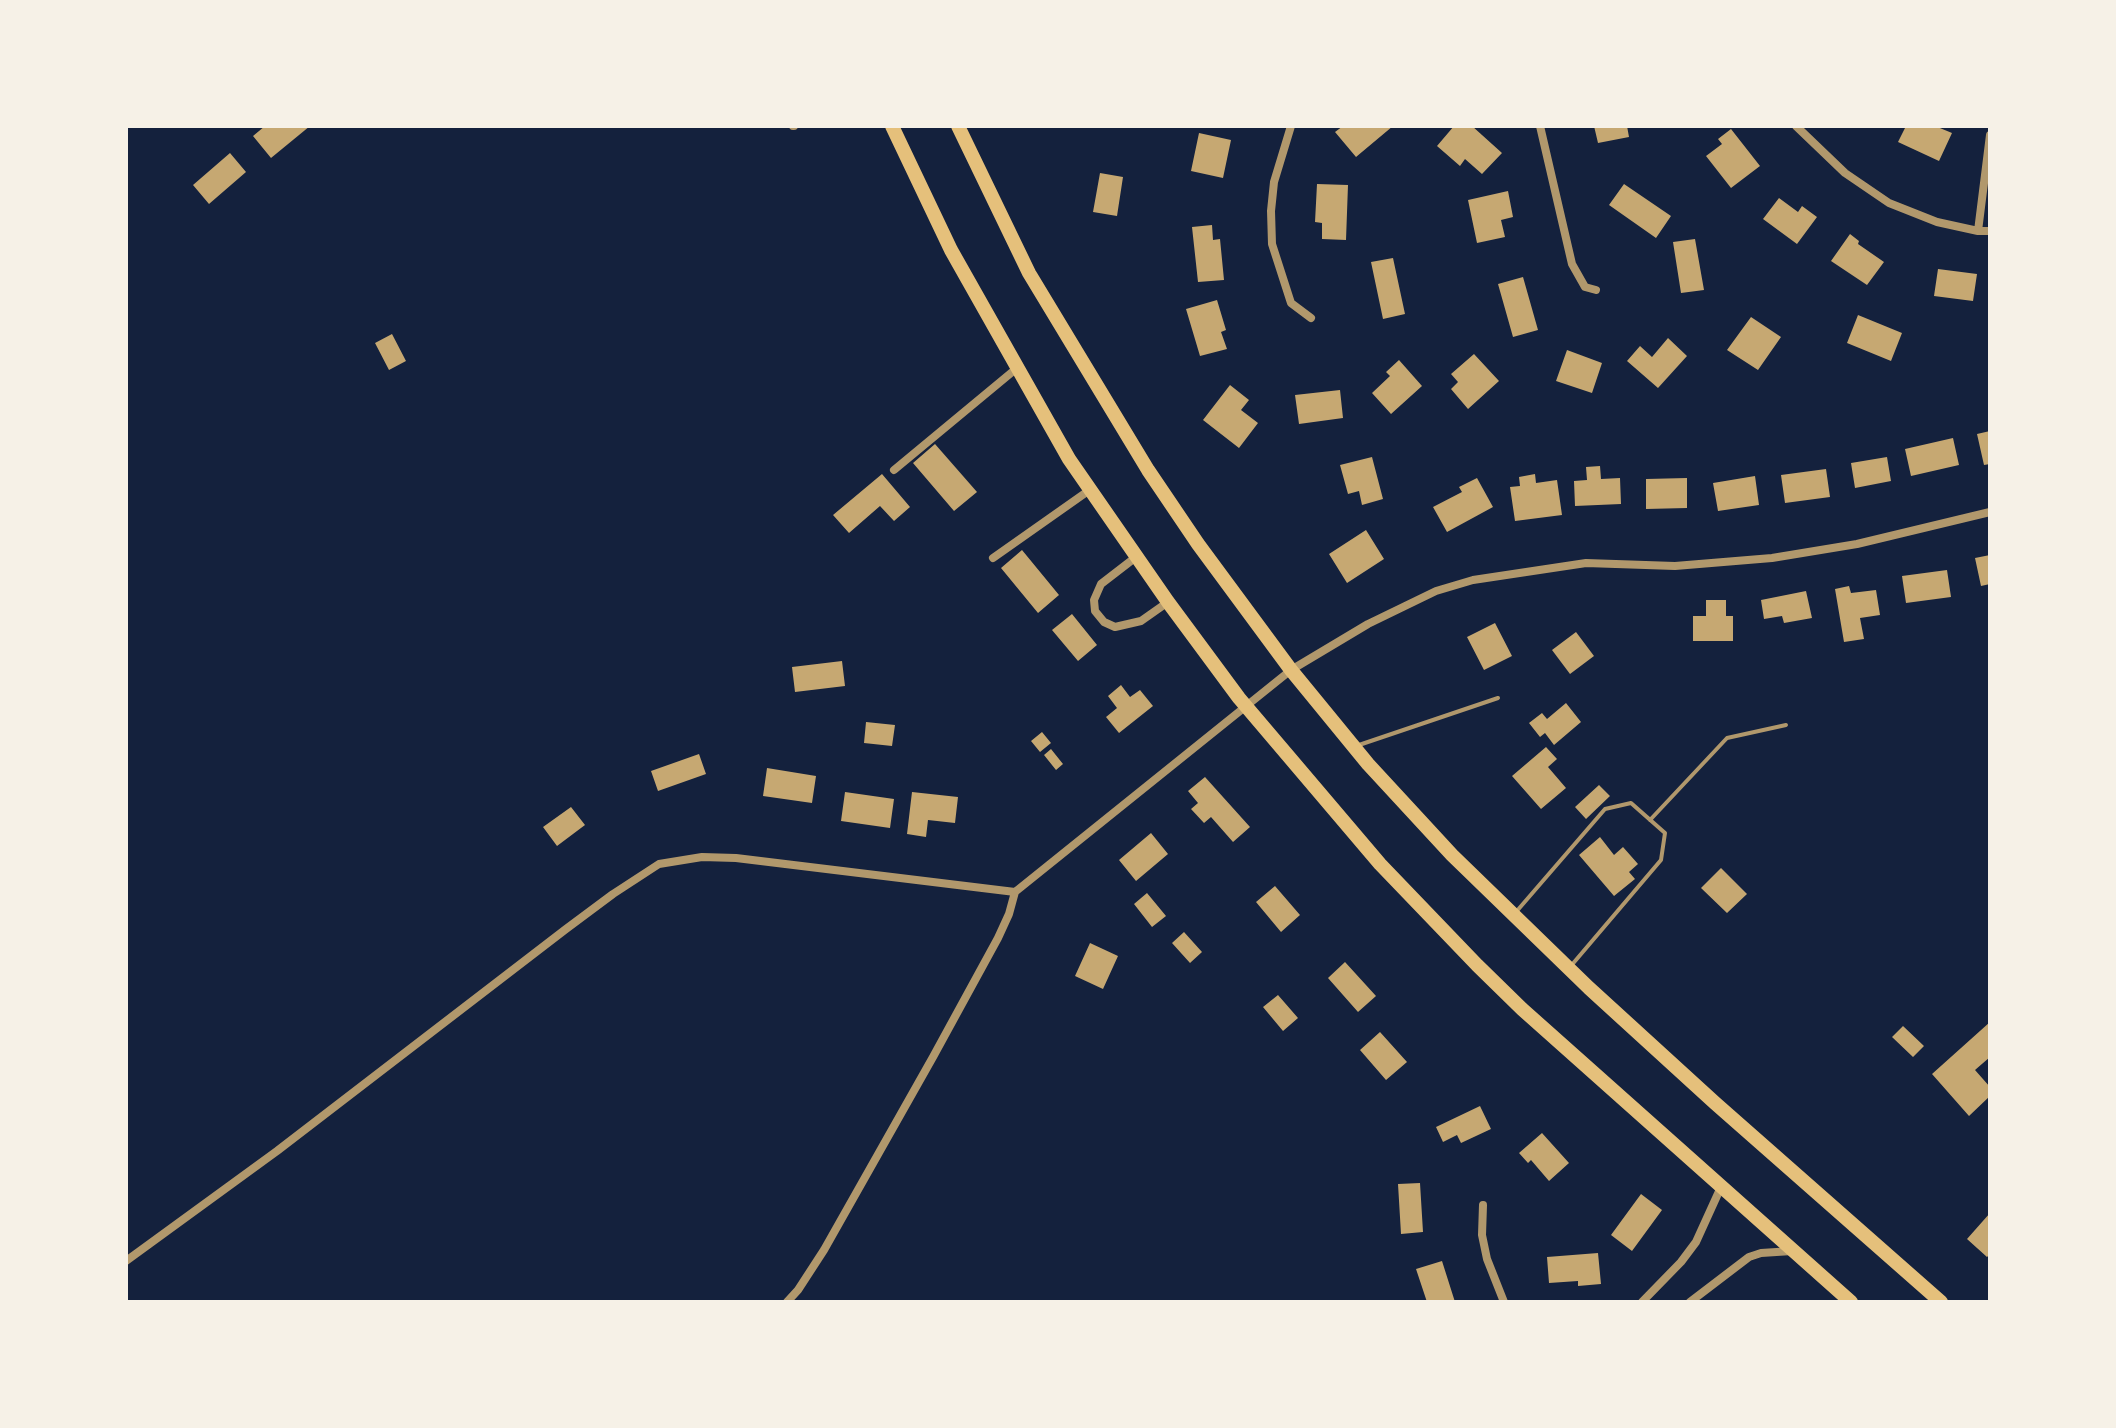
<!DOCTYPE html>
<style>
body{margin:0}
#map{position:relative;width:2116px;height:1428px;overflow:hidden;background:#14213d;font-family:"PT Sans",sans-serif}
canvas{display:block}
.frame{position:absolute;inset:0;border:128px solid #f6f1e7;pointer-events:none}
</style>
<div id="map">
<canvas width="2116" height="1428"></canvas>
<div class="frame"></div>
</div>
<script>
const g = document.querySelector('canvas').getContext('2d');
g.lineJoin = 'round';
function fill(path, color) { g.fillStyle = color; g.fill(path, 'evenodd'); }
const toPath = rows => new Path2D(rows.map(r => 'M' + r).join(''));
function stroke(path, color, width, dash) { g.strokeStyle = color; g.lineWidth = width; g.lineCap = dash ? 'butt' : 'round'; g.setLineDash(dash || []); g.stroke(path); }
fill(toPath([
 [265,126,310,126,271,158,253,136],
 [1343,126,1393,126,1356,157,1335,132],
 [1454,126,1472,126,1502,153,1482,174,1465,159,1460,166,1437,146],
 [1594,126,1627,126,1629,137,1598,143],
 [1906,126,1935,126,1952,133,1939,161,1898,142],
 [1731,129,1760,166,1731,188,1706,156,1722,144,1718,139],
 [1199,133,1231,140,1223,178,1191,171],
 [230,153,246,172,209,204,193,185],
 [1100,173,1123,177,1117,216,1093,212],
 [1317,184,1348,185,1346,240,1322,239,1322,223,1315,222],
 [1624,184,1671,216,1656,238,1609,205],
 [1508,191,1513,217,1501,220,1505,237,1477,243,1468,200],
 [1779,198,1798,212,1802,206,1817,217,1797,244,1763,219],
 [1212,225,1213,240,1220,239,1224,280,1198,282,1192,227],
 [1850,234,1859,241,1858,244,1884,262,1867,285,1831,261],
 [1695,239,1704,290,1681,293,1673,242],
 [1393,258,1405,314,1383,319,1371,262],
 [1938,269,1977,274,1973,301,1934,296],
 [1523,277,1538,330,1513,337,1498,284],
 [1217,300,1226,330,1221,332,1227,349,1200,356,1186,309],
 [1858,315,1902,333,1891,361,1847,343],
 [1751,317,1781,337,1758,370,1727,350],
 [392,334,406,361,389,370,375,343],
 [1668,338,1687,356,1658,388,1627,361,1640,346,1652,357],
 [1567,350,1602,363,1592,393,1556,381],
 [1474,354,1499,381,1468,409,1451,389,1458,382,1451,374],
 [1399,360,1422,386,1391,414,1372,393,1390,376,1386,372],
 [1230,385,1249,400,1241,410,1258,423,1239,448,1203,420],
 [1340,390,1343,418,1299,424,1295,395],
 [1990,431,1990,464,1984,465,1977,434],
 [1953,438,1959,465,1911,476,1905,449],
 [935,444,977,492,954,511,913,463],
 [1372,457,1383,499,1362,505,1359,491,1348,494,1340,465],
 [1887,457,1891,481,1855,488,1851,463],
 [1600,466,1601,479,1620,478,1621,504,1575,506,1574,481,1587,480,1586,467],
 [1826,469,1830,497,1785,503,1781,475],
 [882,474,910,507,894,521,880,506,849,533,833,515],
 [1535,474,1536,483,1557,480,1562,515,1515,521,1510,487,1520,486,1519,477],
 [1755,476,1759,505,1718,511,1713,483],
 [1477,478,1493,507,1447,532,1433,507,1462,492,1459,487],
 [1687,478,1687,508,1646,509,1646,479],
 [1366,530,1384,559,1347,583,1329,554],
 [1022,550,1059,595,1038,613,1001,568],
 [1990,555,1990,584,1981,586,1975,558],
 [1947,570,1951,597,1906,603,1902,576],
 [1849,586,1851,593,1876,590,1880,615,1860,618,1864,639,1844,642,1835,589],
 [1806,591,1812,618,1784,623,1782,616,1764,619,1761,600],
 [1706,600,1726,600,1726,616,1733,616,1733,641,1693,641,1693,616,1706,616],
 [1072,614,1097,645,1078,661,1052,630],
 [1495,623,1512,656,1484,670,1467,637],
 [1576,632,1594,656,1570,674,1552,650],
 [842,661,845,686,795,692,792,667],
 [1121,685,1130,697,1140,690,1153,706,1119,733,1106,717,1117,708,1108,696],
 [1566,703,1581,722,1554,745,1545,733,1540,737,1529,723,1542,713,1547,719],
 [866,722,895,725,892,746,864,743],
 [1042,732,1051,743,1040,752,1031,741],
 [1546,747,1557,759,1548,767,1566,788,1541,809,1512,776],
 [1051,749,1063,764,1056,770,1044,755],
 [699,754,706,774,658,791,651,771],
 [767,768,816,776,812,803,763,796],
 [1205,777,1250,827,1233,842,1211,817,1204,823,1191,809,1198,803,1188,791],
 [1599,785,1610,796,1586,819,1575,807],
 [845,792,894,799,890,828,841,821],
 [912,792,958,797,955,823,928,820,926,837,907,834],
 [571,807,585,825,557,846,543,827],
 [1151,833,1168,854,1136,881,1119,860],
 [1600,837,1614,855,1623,847,1638,864,1629,872,1635,879,1614,896,1579,855],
 [1721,868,1747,894,1727,913,1701,888],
 [1275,886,1300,915,1281,932,1256,902],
 [1147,893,1166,916,1152,927,1134,904],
 [1184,932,1202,952,1190,963,1172,943],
 [1090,943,1118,956,1103,989,1075,976],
 [1345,962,1376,996,1358,1012,1328,978],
 [1278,995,1298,1018,1283,1031,1263,1007],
 [1990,1022,1990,1057,1975,1070,1990,1087,1990,1096,1969,1116,1932,1074],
 [1903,1026,1924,1046,1913,1057,1892,1037],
 [1380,1032,1407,1062,1386,1080,1360,1050],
 [1480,1106,1491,1129,1461,1143,1457,1135,1443,1142,1436,1127],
 [1542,1133,1569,1163,1549,1181,1531,1160,1528,1163,1519,1153],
 [1420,1183,1423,1232,1401,1234,1398,1184],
 [1641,1194,1662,1210,1632,1251,1611,1235],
 [1990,1213,1990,1254,1987,1257,1967,1239],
 [1598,1253,1601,1284,1578,1286,1578,1281,1549,1283,1547,1257],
 [1442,1261,1455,1302,1427,1302,1416,1269]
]), '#c6a872');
stroke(toPath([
 [1356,746,1498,698],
 [1650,820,1727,738,1786,725],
 [1516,912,1605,809,1631,803,1665,833,1661,860,1570,967]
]), '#b1986c', 4);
stroke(toPath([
 [793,126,794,126],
 [1291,126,1274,182,1271,211,1272,244,1291,303,1311,318],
 [1540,126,1572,264,1585,287,1596,290],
 [1796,126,1845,173,1889,203,1937,222,1978,231,1990,231],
 [1978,231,1990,135],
 [894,470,1017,368],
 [1136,557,1101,584,1094,600,1095,611,1104,622,1115,627,1141,621,1168,602],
 [993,558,1091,489],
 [1483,1205,1482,1235,1487,1259,1504,1302],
 [126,1261,277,1151,566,929,613,894,659,864,702,857,736,858,1015,892,1291,670,1368,624,1436,591,1473,580,1586,563,1675,566,1772,558,1857,544,1990,512],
 [787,1302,798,1290,824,1250,933,1057,998,938,1009,914,1015,892],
 [1642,1302,1681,1262,1696,1242,1721,1187],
 [1690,1302,1749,1257,1761,1253,1792,1251]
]), '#b1986c', 8);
stroke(toPath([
 [892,126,951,250,1069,459,1168,602,1239,698,1380,864,1477,965,1522,1009,1851,1302],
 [958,126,1029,273,1148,470,1198,544,1291,670,1368,764,1452,855,1589,988,1715,1103,1941,1302]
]), '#e5c07b', 14);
</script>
